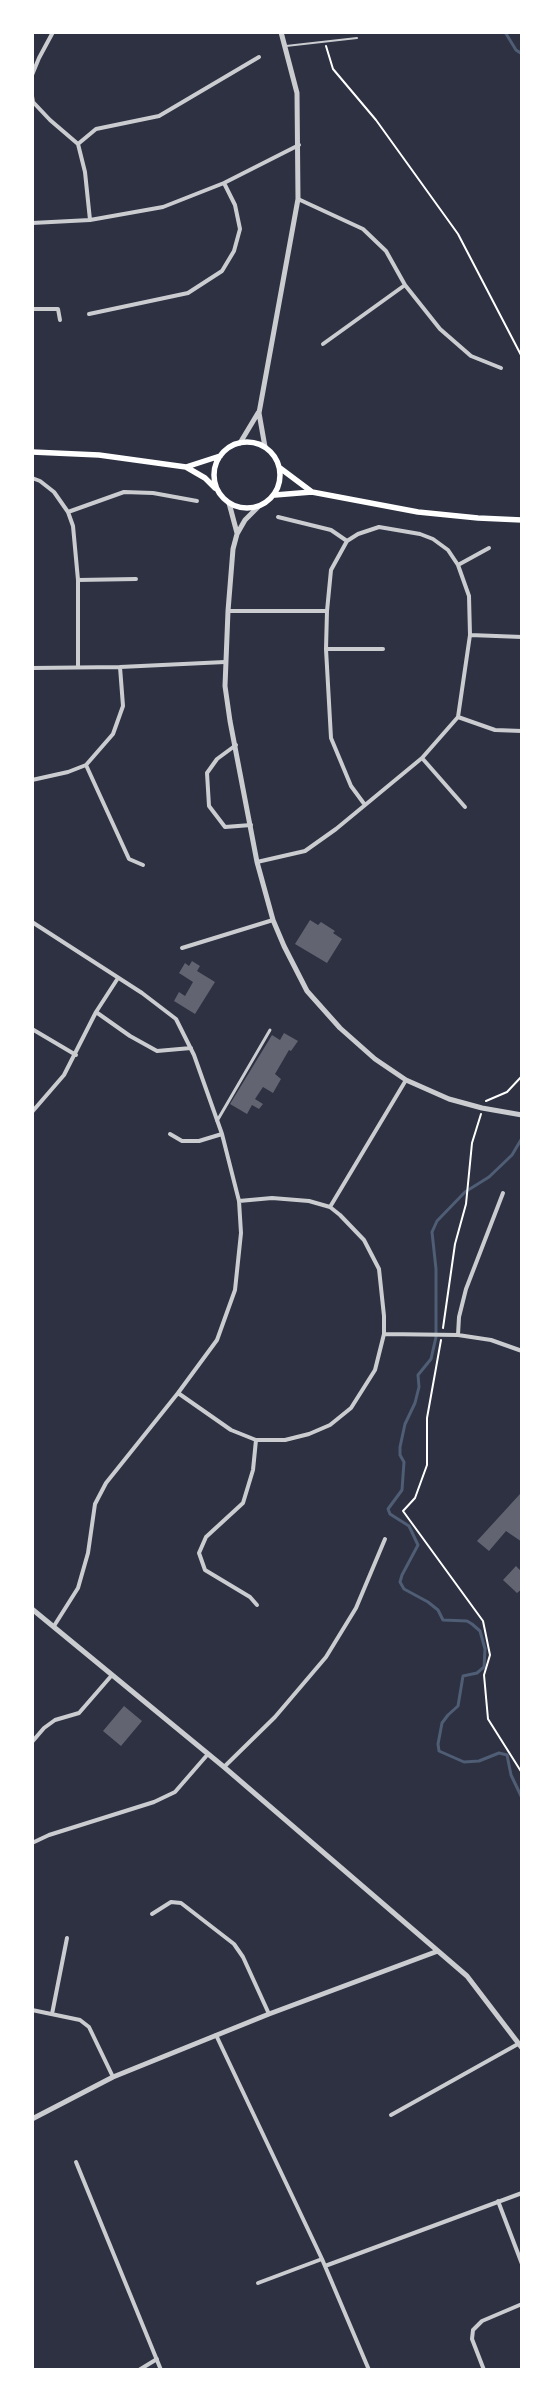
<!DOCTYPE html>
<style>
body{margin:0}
#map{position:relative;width:554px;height:2402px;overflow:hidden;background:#2d3142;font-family:"Crimson Pro",serif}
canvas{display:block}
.frame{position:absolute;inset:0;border:34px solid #fff;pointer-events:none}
</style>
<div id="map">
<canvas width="554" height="2402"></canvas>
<div class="frame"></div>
</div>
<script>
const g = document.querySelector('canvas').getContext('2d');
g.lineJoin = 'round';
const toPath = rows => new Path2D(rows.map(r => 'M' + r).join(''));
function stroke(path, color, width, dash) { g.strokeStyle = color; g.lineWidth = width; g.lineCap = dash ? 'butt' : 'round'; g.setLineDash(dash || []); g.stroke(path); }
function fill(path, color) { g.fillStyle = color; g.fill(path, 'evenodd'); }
stroke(toPath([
 [505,32,516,50,522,54],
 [522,1138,512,1155,489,1177,465,1192,437,1221,432,1232,436,1269,436,1337,431,1359,418,1375,419,1387,415,1403,405,1424,400,1447,400,1455,404,1462,402,1490,388,1509,390,1514,409,1526,418,1545,402,1575,400,1582,404,1589,428,1602,438,1610,443,1620,467,1621,472,1624,480,1631,485,1649,484,1667,477,1673,463,1676,458,1706,448,1715,442,1723,438,1744,439,1751,464,1762,479,1761,499,1753,507,1755,511,1775,522,1798]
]), '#4f5d75', 3);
fill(toPath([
 [310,920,318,925,321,922,335,931,333,933,342,939,327,963,295,944],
 [192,961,200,966,197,971,215,982,195,1014,174,1001,179,992,185,996,193,982,179,973,185,963,189,966],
 [284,1033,298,1041,291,1051,289,1050,275,1074,281,1079,273,1093,263,1087,255,1099,263,1104,259,1109,252,1105,247,1114,230,1104,272,1035,280,1040],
 [520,1494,522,1496,522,1542,506,1531,489,1551,477,1541],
 [516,1566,522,1572,522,1589,517,1593,503,1580],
 [124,1706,142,1721,121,1746,103,1731]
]), '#626471');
stroke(toPath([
 [326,46,333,69,376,120,458,234,522,357],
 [486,1101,507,1092,522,1076],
 [443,1328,455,1244,466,1204,472,1143,481,1114],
 [441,1340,427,1418,427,1465,415,1498,403,1511,483,1621,490,1655,484,1675,488,1719,522,1773]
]), '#fff', 2);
stroke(toPath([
 [286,46,357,38]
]), '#caccd0', 2);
stroke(toPath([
 [217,1121,270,1030]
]), '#caccd0', 3);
stroke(toPath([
 [32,75,39,58,53,32],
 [32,96,33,102,50,120,78,144,85,172,90,220],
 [78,144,96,129,159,116,259,57],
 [298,199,363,229,386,251,405,285,440,329,471,356,501,368],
 [32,223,90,220,163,207,224,183,299,145],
 [32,309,58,309,60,320],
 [89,314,188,293,222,271,234,251,240,229,235,205,224,183],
 [323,344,405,285],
 [32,478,40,481,54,492,68,512,73,526,78,580,78,666],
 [68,512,124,492,153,493,197,501],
 [278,517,331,530,347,541],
 [458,565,489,548],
 [78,580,136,579],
 [228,611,327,611],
 [470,635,522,637],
 [326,649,383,649],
 [32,668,120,667,225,662],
 [458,717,495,730,522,731],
 [236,745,217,759,207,773,209,806,225,827,251,825],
 [422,758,465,807],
 [86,765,129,859,143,865],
 [32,780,68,772,86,765,113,734,123,706,120,667],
 [257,862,305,851,336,829,422,758,458,717,470,635,469,596,458,565,448,550,433,539,420,534,379,527,358,534,347,541,331,570,327,611,326,649,331,738,351,786,365,805],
 [32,922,142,993,176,1019,194,1055,222,1134,239,1201,241,1233,235,1290,217,1340,178,1393,106,1483,95,1504,88,1553,78,1588,54,1626],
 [182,948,273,920],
 [96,1012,130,1036,157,1051,191,1048],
 [32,1029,76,1055],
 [32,1112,64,1075,96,1012,118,978],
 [170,1134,182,1141,199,1141,222,1134],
 [330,1207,406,1080],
 [384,1334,458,1335,491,1340,522,1351],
 [458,1335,459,1317,466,1289,503,1193],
 [178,1393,231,1430,256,1440,285,1440,309,1434,330,1425,351,1408,375,1370,384,1334,384,1316,379,1269,364,1240,340,1215,330,1207,309,1201,272,1198,239,1201],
 [256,1440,253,1470,243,1503,206,1537,199,1553,205,1570,250,1597,257,1605],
 [32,1742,44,1728,55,1720,79,1713,112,1675],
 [224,1767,275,1717,326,1657,356,1608,385,1539],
 [32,1843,49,1835,154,1802,175,1792,208,1754],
 [152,1914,171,1902,181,1903,234,1944,243,1957,269,2014],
 [32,2010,80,2020,89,2027,113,2077],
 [52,2014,67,1938],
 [216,2035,322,2259,369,2370],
 [391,2115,518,2044],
 [76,2162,161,2370],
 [498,2201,522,2264],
 [325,2266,522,2193],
 [258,2283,322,2259],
 [139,2370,157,2359],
 [484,2370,472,2339,473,2330,482,2321,522,2304]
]), '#caccd0', 4);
stroke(toPath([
 [240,443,258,413],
 [265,447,259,413,298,199,297,93,281,32],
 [229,503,237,533],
 [258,507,245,520,237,534,233,549,228,611,225,686,230,721,257,862,273,920,284,946,307,991,340,1028,375,1059,406,1080,449,1099,482,1108,522,1115],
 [32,1609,224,1767,467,1976,522,2048],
 [32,2119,113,2077,269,2014,438,1951]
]), '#caccd0', 5);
stroke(toPath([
 '214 475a33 33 0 1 1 66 0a33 33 0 1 1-66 0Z',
 [32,452,99,455,186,467,205,478,215,488],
 [186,467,220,456],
 [280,468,312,492],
 [275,495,312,492,418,512,478,518,522,520]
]), '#fff', 5.5);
</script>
